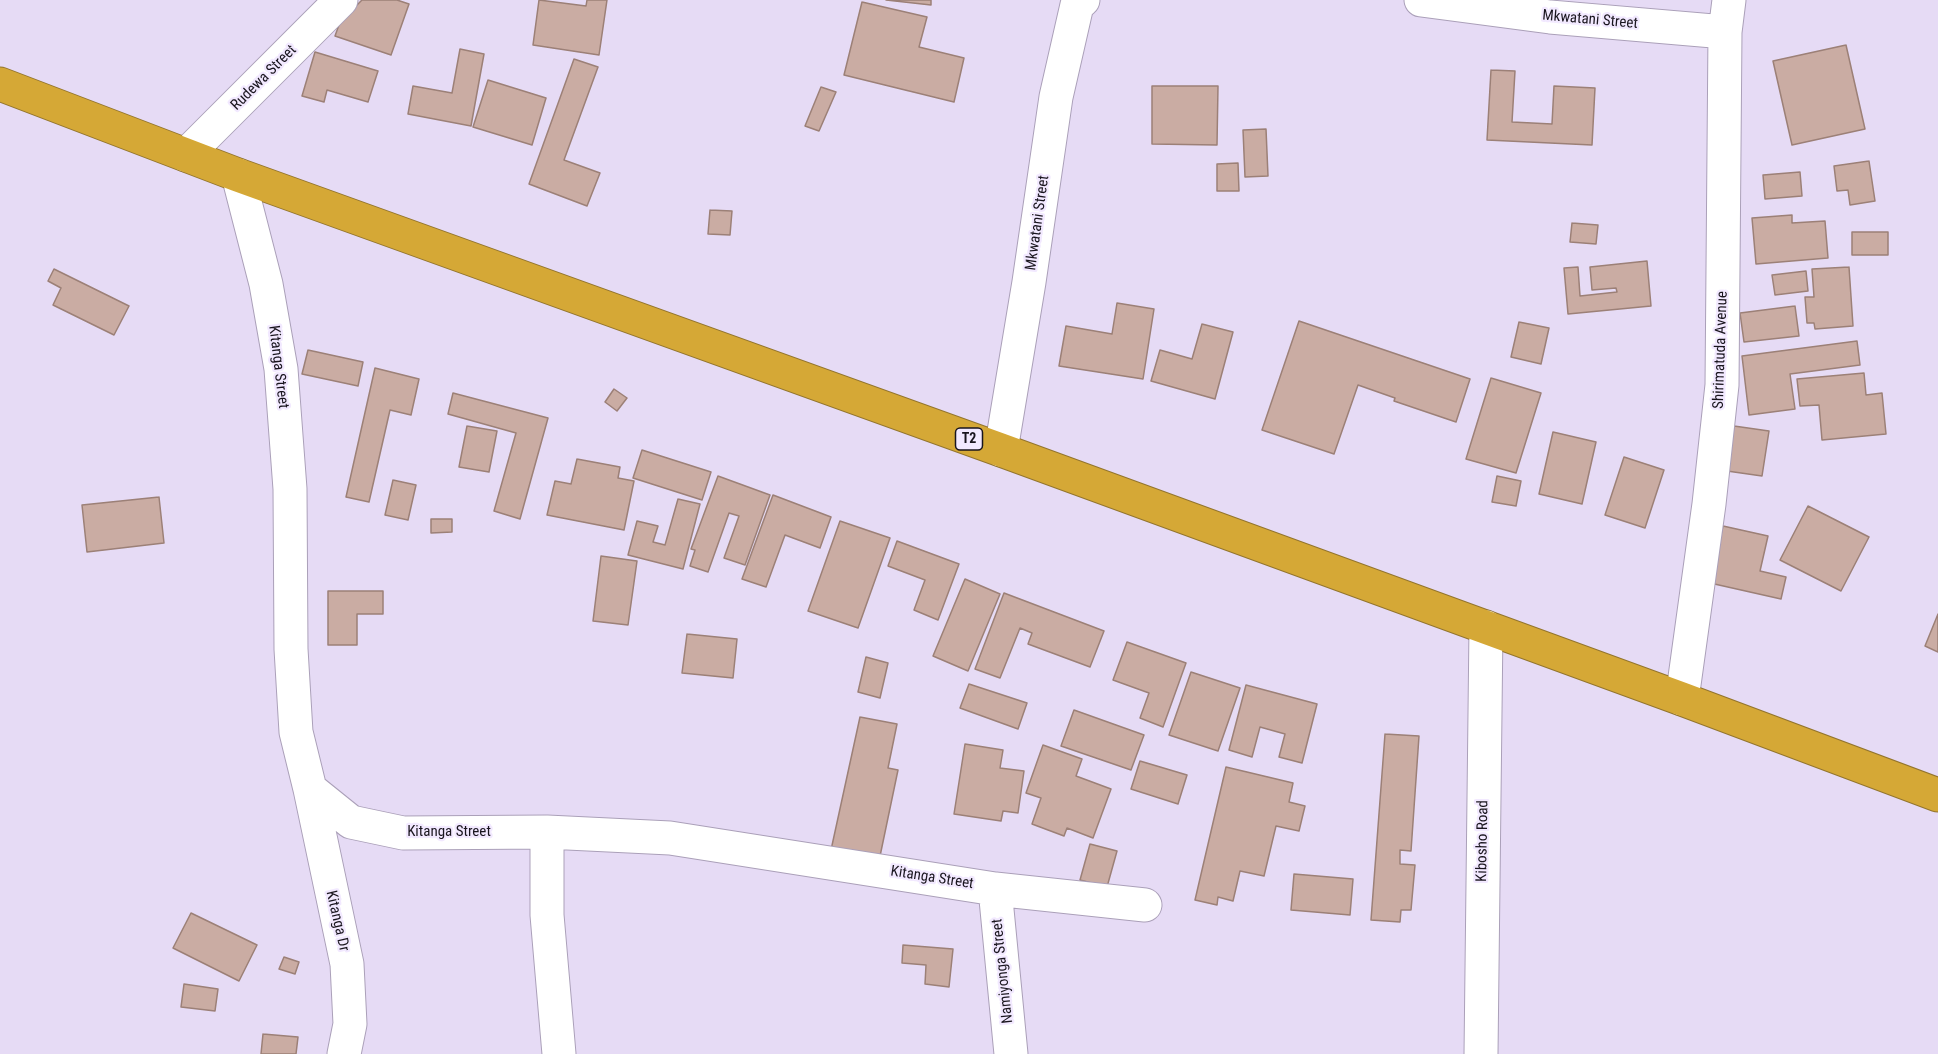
<!DOCTYPE html>
<style>
body{margin:0}
canvas{display:block;background:#e6dbf5}
</style>
<canvas width="1938" height="1054"></canvas>
<script>
const g = document.querySelector('canvas').getContext('2d');
g.lineJoin = 'round';
function fill(path, color) { g.fillStyle = color; g.fill(path, 'evenodd'); }
const toPath = rows => new Path2D(rows.map(r => 'M' + r).join(''));
function stroke(path, color, width, dash) { g.strokeStyle = color; g.lineWidth = width; g.lineCap = dash ? 'butt' : 'round'; g.setLineDash(dash || []); g.stroke(path); }
function drawText(font, color, halo, rows, align = 'center') {
  g.font = font + ' "Roboto Condensed",sans-serif'; g.lineWidth = 4.5; g.setLineDash([]); g.textBaseline = 'middle'; g.strokeStyle = halo; g.fillStyle = color; for (const [text, x, y, turn = 0] of rows) {
    g.save(); g.translate(x, y); g.rotate((+turn || 0) * Math.PI / 180); g.textAlign = isNaN(turn) ? turn : align; if (halo) g.strokeText(text, 0, 0); g.fillText(text, 0, 0); g.restore();
  }
}
const building = toPath([
 [362,0,397,0,409,4,391,55,335,36,340,22,362,0],
 [539,0,586,6,587,0,607,0,599,55,533,45,539,0],
 [886,0,931,0,931,5,886,0],
 [862,2,927,17,919,47,964,58,954,102,844,75,862,2],
 [1846,45,1865,129,1792,145,1773,61,1846,45],
 [460,49,484,54,471,126,408,114,413,86,452,93,460,49],
 [315,52,378,71,368,102,327,90,324,102,302,96,315,52],
 [574,59,598,67,564,160,600,173,587,206,529,184,574,59],
 [1491,70,1515,71,1512,122,1552,124,1554,86,1595,88,1592,145,1487,140,1491,70],
 [488,80,546,98,532,145,473,127,488,80],
 [1152,86,1218,86,1217,145,1152,144,1152,86],
 [821,87,836,92,819,131,805,126,821,87],
 [1266,129,1268,176,1245,177,1243,130,1266,129],
 [1869,161,1875,201,1850,205,1848,190,1837,191,1834,166,1869,161],
 [1238,163,1239,191,1217,191,1217,164,1238,163],
 [1800,172,1802,196,1765,199,1763,175,1800,172],
 [710,210,732,211,730,235,708,234,710,210],
 [1792,215,1792,223,1825,221,1828,258,1756,264,1752,218,1792,215],
 [1572,223,1598,225,1596,244,1570,242,1572,223],
 [1852,232,1888,232,1888,255,1852,255,1852,232],
 [1647,261,1651,306,1568,314,1564,268,1578,267,1580,296,1617,292,1616,288,1592,290,1590,267,1647,261],
 [1849,267,1853,326,1815,329,1814,323,1807,323,1805,297,1814,297,1812,269,1849,267],
 [54,269,129,306,114,335,53,305,61,288,48,281,54,269],
 [1806,271,1808,291,1775,295,1772,275,1806,271],
 [1117,303,1154,309,1143,379,1059,366,1066,326,1112,334,1117,303],
 [1795,306,1799,336,1744,342,1740,313,1795,306],
 [1299,321,1470,379,1456,422,1394,401,1395,398,1358,385,1334,454,1262,430,1299,321],
 [1519,322,1549,328,1541,364,1511,357,1519,322],
 [1202,324,1233,332,1215,399,1151,381,1160,350,1192,359,1202,324],
 [1857,341,1860,365,1790,374,1795,409,1749,415,1742,356,1857,341],
 [308,350,363,362,358,386,302,374,308,350],
 [375,368,419,379,411,415,390,410,369,502,346,497,375,368],
 [1864,373,1866,395,1882,393,1886,434,1822,440,1819,405,1800,406,1797,379,1864,373],
 [1491,378,1541,393,1516,473,1466,459,1491,378],
 [614,389,627,398,617,411,605,402,614,389],
 [453,393,548,418,520,519,494,511,516,433,448,414,453,393],
 [467,426,497,431,489,472,459,467,467,426],
 [1734,426,1769,431,1762,476,1727,471,1734,426],
 [1553,432,1596,442,1582,504,1539,494,1553,432],
 [642,450,711,472,702,500,633,478,642,450],
 [1624,457,1664,470,1645,528,1605,515,1624,457],
 [577,459,620,467,618,478,634,481,624,530,547,515,555,481,571,484,577,459],
 [718,476,770,495,745,565,724,558,739,516,729,513,708,572,690,566,695,550,691,549,718,476],
 [1497,476,1521,481,1516,506,1492,502,1497,476],
 [393,480,416,485,408,520,385,515,393,480],
 [773,495,831,517,820,548,785,535,766,587,742,579,773,495],
 [159,497,164,543,87,552,82,505,159,497],
 [678,499,700,504,683,569,628,555,637,521,658,526,653,542,665,545,678,499],
 [1808,506,1869,537,1841,591,1780,560,1808,506],
 [431,519,452,519,452,532,431,533,431,519],
 [840,521,890,538,858,628,808,611,840,521],
 [1723,526,1768,536,1760,571,1786,577,1781,599,1710,583,1723,526],
 [897,541,959,564,938,620,914,610,925,580,888,566,897,541],
 [601,556,637,561,628,625,593,621,601,556],
 [965,579,1000,594,968,671,933,656,965,579],
 [328,591,383,591,383,614,357,614,357,645,328,645,328,591],
 [1004,593,1104,631,1090,667,1028,644,1032,633,1020,628,1000,678,975,669,1004,593],
 [1938,614,1938,652,1925,646,1938,614],
 [687,634,737,639,733,678,682,673,687,634],
 [1127,642,1186,663,1163,727,1140,718,1149,693,1113,680,1127,642],
 [866,657,888,663,880,698,858,692,866,657],
 [1191,672,1240,688,1218,751,1169,735,1191,672],
 [969,684,1027,703,1018,729,960,708,969,684],
 [1246,685,1317,704,1302,763,1279,757,1285,734,1260,727,1252,757,1229,750,1246,685],
 [1074,710,1144,735,1131,770,1061,746,1074,710],
 [860,717,897,724,888,768,898,770,879,861,831,850,860,717],
 [1385,734,1419,736,1411,851,1400,850,1400,864,1415,865,1411,910,1401,910,1400,922,1371,920,1385,734],
 [965,744,1003,750,1000,768,1024,771,1018,813,1003,811,1001,821,954,814,965,744],
 [1043,745,1082,759,1076,776,1111,789,1093,838,1067,828,1064,836,1032,824,1041,798,1026,793,1043,745],
 [1140,761,1187,775,1178,804,1131,789,1140,761],
 [1226,767,1293,783,1289,802,1305,806,1299,831,1276,826,1264,876,1240,871,1233,901,1218,897,1217,905,1195,900,1226,767],
 [1090,844,1117,851,1107,887,1080,880,1090,844],
 [1294,874,1353,879,1350,915,1291,910,1294,874],
 [191,913,257,945,239,981,173,948,191,913],
 [903,945,953,949,949,987,925,984,926,965,902,963,903,945],
 [284,957,299,962,295,974,279,969,284,957],
 [184,984,218,989,215,1011,181,1007,184,984],
 [263,1034,298,1037,296,1054,261,1054,263,1034]
]);
fill(building, '#caaca3');
stroke(building, '#9c8077', 1.5);
const minor = toPath([
 [1421,0,1550,17,1725,32],
 [186,155,341,0],
 [238,175,266,284,281,369,290,489,291,649,296,732,310,789,351,822,403,833,547,832,670,838,995,889,1145,905],
 [1001,450,1029,282,1056,97,1077,5,1083,0],
 [1682,699,1709,504,1722,385,1725,32,1729,0],
 [310,789,347,964,350,1024,344,1054],
 [547,832,547,915,559,1054],
 [995,889,1011,1054],
 [1481,1054,1486,627]
]);
const highway = toPath([
 [0,84,238,175,1001,450,1682,699,1938,795]
]);
stroke(minor, '#aba0b9', 35);
stroke(highway, '#93752e', 35);
stroke(minor, '#fff', 33);
stroke(highway, '#d5a836', 33);
for (const [x, y, w] of [
 [969,439,27]
]) { const box = new Path2D(); box.roundRect(x - w / 2, y - 11, w, 22, 4.5); g.fillStyle = '#f2e9ff'; g.fill(box); stroke(box, '#19151e', 1.5); }
drawText('bold 14px', '#19151e', null, [
 ["T2",969,439]
]);
drawText('15px', '#19151e', '#f2e9ff', [
 ["Mkwatani Street",1590,20,5],
 ["Rudewa Street",264,78,-45],
 ["Mkwatani Street",1038,223,-82],
 ["Shirimatuda Avenue",1721,350,-88],
 ["Kitanga Street",278,367,83],
 ["Kitanga Street",449,832],
 ["Kibosho Road",1483,841,-89],
 ["Kitanga Street",932,878,9],
 ["Kitanga Dr",337,921,77],
 ["Namiyonga Street",1003,971,-96]
]);
</script>
